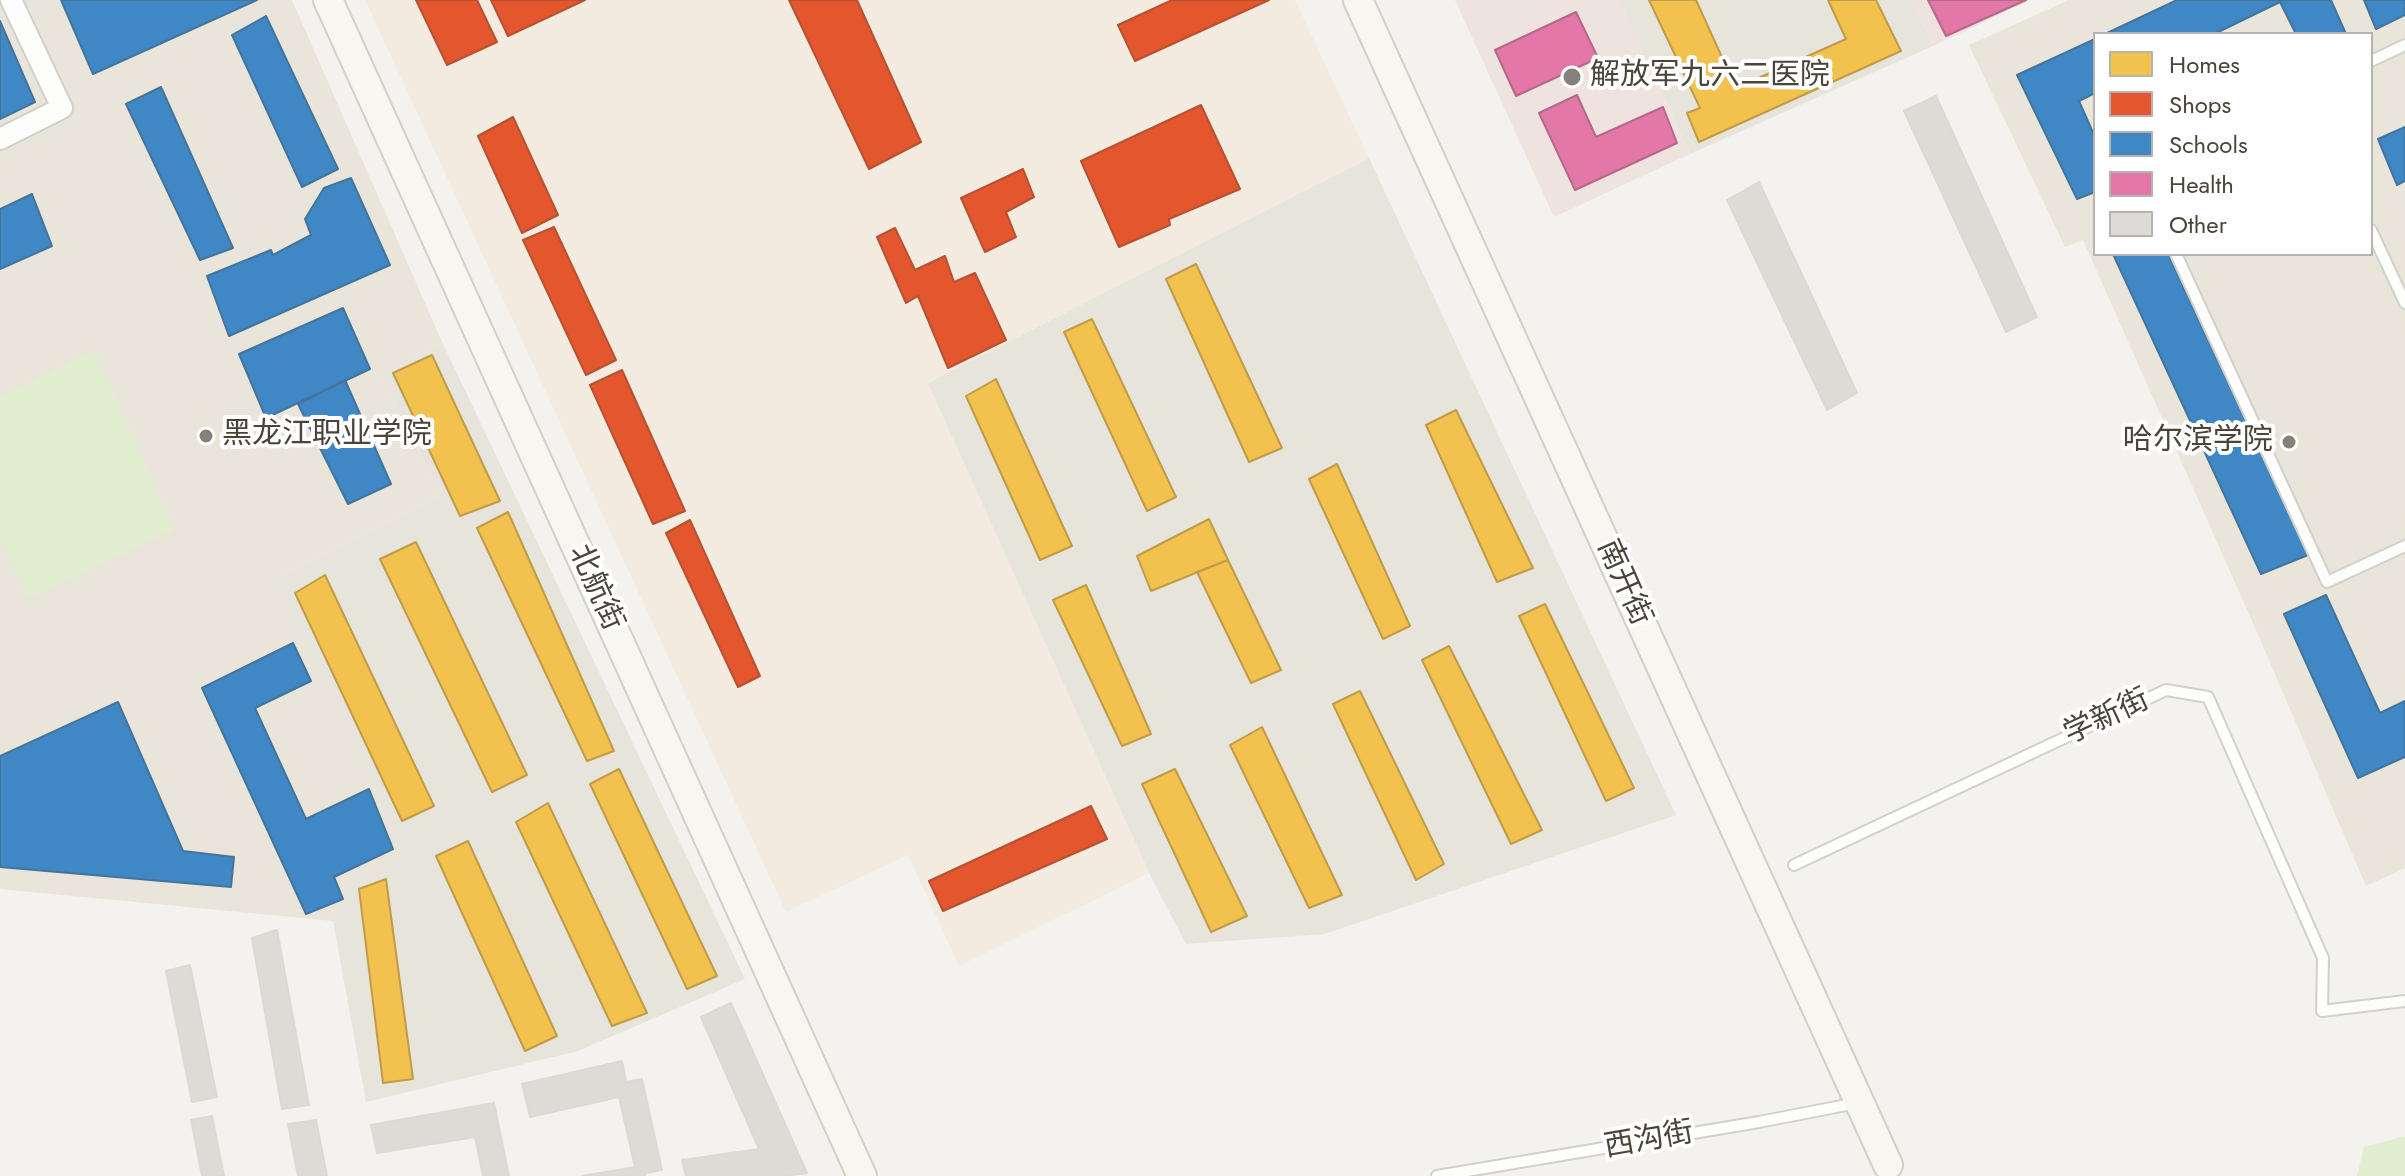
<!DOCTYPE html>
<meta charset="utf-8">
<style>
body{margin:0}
#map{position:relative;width:2405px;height:1176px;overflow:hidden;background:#f4f2ee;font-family:Jost,sans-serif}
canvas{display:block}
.legend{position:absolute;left:2093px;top:32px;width:280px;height:224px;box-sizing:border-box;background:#fff;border:2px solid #b7b4b0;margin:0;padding:10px 14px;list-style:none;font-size:24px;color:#4b4439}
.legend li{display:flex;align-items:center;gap:16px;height:40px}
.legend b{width:40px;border:2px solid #b7b4b0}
</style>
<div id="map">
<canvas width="2405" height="1176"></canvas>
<ul class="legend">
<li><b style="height:22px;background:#f2c14e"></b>Homes</li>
<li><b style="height:22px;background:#e4572e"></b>Shops</li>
<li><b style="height:22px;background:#3f88c5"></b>Schools</li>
<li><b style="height:22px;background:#e377a8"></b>Health</li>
<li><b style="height:22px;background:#dedbd6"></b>Other</li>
</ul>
</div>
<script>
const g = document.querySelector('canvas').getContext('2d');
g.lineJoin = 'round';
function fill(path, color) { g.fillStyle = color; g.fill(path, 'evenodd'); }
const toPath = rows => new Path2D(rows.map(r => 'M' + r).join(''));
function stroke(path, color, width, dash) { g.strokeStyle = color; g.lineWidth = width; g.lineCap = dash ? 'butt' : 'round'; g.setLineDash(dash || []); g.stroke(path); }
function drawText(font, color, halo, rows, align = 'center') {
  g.font = font + ' Jost,"Noto Sans SC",sans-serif'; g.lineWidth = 8; g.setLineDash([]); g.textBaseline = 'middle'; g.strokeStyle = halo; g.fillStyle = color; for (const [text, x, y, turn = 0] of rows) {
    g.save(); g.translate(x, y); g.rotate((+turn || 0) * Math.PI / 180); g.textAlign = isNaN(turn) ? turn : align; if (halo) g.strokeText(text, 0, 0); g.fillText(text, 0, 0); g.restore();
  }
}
fill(toPath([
 [1619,0,1912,0,1933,46,1690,154],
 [1369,158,1676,815,1325,934,1186,944,1149,873,927,383],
 [443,344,745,979,578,1051,366,1102,333,921,353,886,278,579,441,497,383,376]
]), '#e7e4dc');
fill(toPath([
 [365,0,1295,0,1369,158,928,383,1149,873,959,966,908,855,786,912]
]), '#f3ebdf');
fill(toPath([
 [0,0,292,0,443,344,383,376,441,497,278,579,405,856,353,886,333,921,0,889],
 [2069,0,2405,0,2405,868,2366,886,2256,630,2083,240,2065,247,1969,45],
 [2095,34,2371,34,2371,254,2095,254]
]), '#eae5da');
fill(toPath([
 [1455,0,1619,0,1690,154,1554,217],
 [1912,0,2030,0,1933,46]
]), '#eee3df');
fill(toPath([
 [94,351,174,530,29,598,0,540,0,397],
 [2405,1136,2405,1176,2357,1176,2364,1147]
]), '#e1eecf');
const homes = toPath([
 [1649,0,1696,0,1736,88,1846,39,1828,0,1876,0,1901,51,1699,142,1687,113,1700,108,1649,0],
 [1196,264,1282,448,1249,462,1166,279,1196,264],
 [1092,319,1176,497,1147,511,1064,332,1092,319],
 [432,355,500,501,460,516,393,373,432,355],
 [996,379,1072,546,1040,560,966,396,996,379],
 [1456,410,1533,568,1497,582,1426,425,1456,410],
 [1337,464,1410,626,1383,639,1309,479,1337,464],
 [508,512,614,751,587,761,477,528,508,512],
 [1209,519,1228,560,1151,591,1137,556,1209,519],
 [416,542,527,775,492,792,380,559,416,542],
 [1228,560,1281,670,1251,683,1197,572,1228,560],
 [325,575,434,806,402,821,295,593,325,575],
 [1086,585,1151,734,1122,746,1053,600,1086,585],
 [1545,604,1634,788,1606,801,1519,616,1545,604],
 [1449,646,1542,830,1511,844,1422,660,1449,646],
 [1360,691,1444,864,1416,880,1333,704,1360,691],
 [1262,727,1342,895,1309,908,1230,745,1262,727],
 [619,769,717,976,687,989,590,784,619,769],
 [1175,769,1247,916,1211,932,1142,784,1175,769],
 [548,803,647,1013,612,1026,516,822,548,803],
 [468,841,557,1036,525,1051,436,856,468,841],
 [386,879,413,1079,383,1083,359,889,386,879]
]);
fill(homes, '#f2c14e');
stroke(homes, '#c09c48', 2);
const shops = toPath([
 [416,0,477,0,497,42,447,65,416,0],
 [491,0,585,0,508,36,491,0],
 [789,0,857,0,921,142,869,169,789,0],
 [1172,0,1269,0,1135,61,1118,25,1172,0],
 [1201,105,1240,189,1169,219,1170,225,1119,247,1081,161,1201,105],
 [513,117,558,215,522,233,478,136,513,117],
 [1023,169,1034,197,1006,212,1016,237,985,252,961,198,1023,169],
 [554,227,616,360,586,375,523,240,554,227],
 [895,228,915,270,945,256,954,282,975,273,1006,340,948,368,918,296,906,303,877,237,895,228],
 [622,370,685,511,653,524,590,385,622,370],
 [690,520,760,676,738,687,666,533,690,520],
 [1091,806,1107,839,943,911,929,881,1091,806]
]);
fill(shops, '#e4572e');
stroke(shops, '#b65131', 2);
const schools = toPath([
 [61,0,257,0,93,74,61,0],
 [2177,0,2331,0,2346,34,2296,34,2280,2,2214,34,2105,34,2177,0],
 [2364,0,2405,0,2405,15,2376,29,2364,0],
 [266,16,338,169,302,187,232,35,266,16],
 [0,21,35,102,0,119,0,21],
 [2095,39,2095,93,2079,101,2095,137,2095,192,2077,199,2017,75,2095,39],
 [161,87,233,248,200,260,126,104,161,87],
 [2405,127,2405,181,2397,185,2378,139,2405,127],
 [351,178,390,265,229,336,207,276,271,250,273,255,311,235,305,219,324,188,351,178],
 [32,194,52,246,0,269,0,209,32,194],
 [2113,254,2168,254,2308,555,2261,574,2113,254],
 [343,308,370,369,266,418,239,354,343,308],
 [345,380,391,484,348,504,298,404,345,380],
 [2326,595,2380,713,2405,701,2405,757,2358,778,2284,614,2326,595],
 [293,643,311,681,255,708,306,819,369,789,393,849,334,877,343,899,306,914,202,688,293,643],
 [118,702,183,851,234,857,231,887,0,867,0,756,118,702]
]);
fill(schools, '#3f88c5');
stroke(schools, '#43749b', 2);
const health = toPath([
 [1928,0,2026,0,1946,36,1928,0],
 [1576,12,1598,58,1516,96,1495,50,1576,12],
 [1577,95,1596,137,1663,107,1677,143,1575,190,1539,113,1577,95]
]);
fill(health, '#e377a8');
stroke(health, '#b56887', 2);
const building = toPath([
 [1936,96,2037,317,2006,332,1904,111,1936,96],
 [1759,182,1857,393,1827,410,1727,200,1759,182],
 [277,930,309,1105,282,1109,252,938,277,930],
 [190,965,217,1097,192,1102,166,971,190,965],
 [731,1003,807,1173,784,1176,686,1176,682,1160,759,1149,701,1017,731,1003],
 [622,1061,626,1082,642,1079,662,1170,645,1173,645,1176,582,1176,635,1167,619,1097,530,1117,522,1084,622,1061],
 [494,1103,509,1176,483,1176,475,1137,377,1153,371,1125,494,1103],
 [212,1116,224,1176,202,1176,191,1120,212,1116],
 [316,1120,327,1176,298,1176,288,1124,316,1120]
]);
fill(building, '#dedbd6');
stroke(building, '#dcd9d4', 2);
const lane = toPath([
 [2371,61,2405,45],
 [2371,230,2405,303],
 [2176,254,2327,582,2405,546],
 [1794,865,2166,690,2208,697,2323,958,2322,1011,2405,1001],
 [1437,1176,1759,1122,1857,1103]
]);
const street = toPath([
 [0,139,62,108,11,0]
]);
const secondary = toPath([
 [328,0,862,1176],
 [1358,0,1888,1165]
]);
stroke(lane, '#d2d0cb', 14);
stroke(street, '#d2d0cb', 24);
stroke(secondary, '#d3cfc5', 32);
stroke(lane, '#fdfdfc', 10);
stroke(street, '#fdfdfc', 20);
stroke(secondary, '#f7f6f1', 28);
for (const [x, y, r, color] of [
 [1572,77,10,"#868178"],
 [206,436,8,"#868178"],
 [2289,442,8,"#868178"]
]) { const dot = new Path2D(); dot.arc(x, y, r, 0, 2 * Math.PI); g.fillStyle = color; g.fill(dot); stroke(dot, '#fff', 3); }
drawText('30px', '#4b4439', '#fff', [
 ["解放军九六二医院",1590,77],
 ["黑龙江职业学院",222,436],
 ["哈尔滨学院",2273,442,"right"]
], 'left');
drawText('30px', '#4b4439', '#fff', [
 ["南开街",1623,583,66],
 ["北航街",595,588,66],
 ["学新街",2107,718,-25],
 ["西沟街",1649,1141,-10]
]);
</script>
